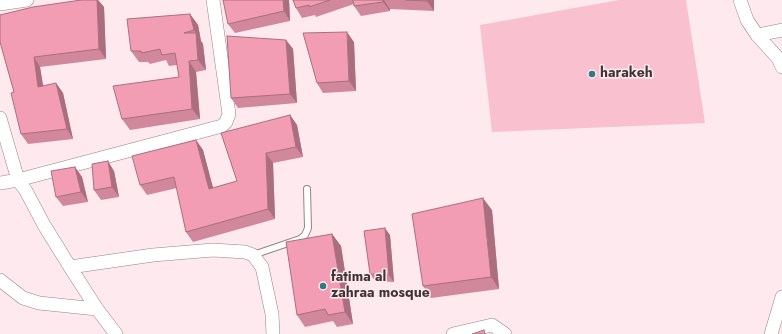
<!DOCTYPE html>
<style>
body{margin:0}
canvas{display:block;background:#fee9ee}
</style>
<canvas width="782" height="334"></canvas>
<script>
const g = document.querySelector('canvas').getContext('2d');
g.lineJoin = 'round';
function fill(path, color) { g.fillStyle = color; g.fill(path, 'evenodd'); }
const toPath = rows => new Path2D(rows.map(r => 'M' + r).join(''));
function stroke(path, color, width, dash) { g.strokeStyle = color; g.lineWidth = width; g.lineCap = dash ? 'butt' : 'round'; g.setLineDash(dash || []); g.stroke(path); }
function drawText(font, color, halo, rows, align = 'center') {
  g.font = font + ' Jost,sans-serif'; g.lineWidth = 3; g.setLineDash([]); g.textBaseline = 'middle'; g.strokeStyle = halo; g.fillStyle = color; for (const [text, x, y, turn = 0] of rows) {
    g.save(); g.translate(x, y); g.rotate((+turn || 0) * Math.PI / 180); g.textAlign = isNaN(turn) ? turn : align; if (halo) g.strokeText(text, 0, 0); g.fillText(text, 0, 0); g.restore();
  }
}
fill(toPath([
 [619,0,686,0,705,123,492,132,480,25]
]), '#f9c0cf');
const lane = toPath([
 [253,255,300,239,305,235,308,228,307,189]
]);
const street = toPath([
 [740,0,747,20,757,35,778,58,782,67],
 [0,4,27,0],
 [757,35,782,30],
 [0,118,18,180,26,191,44,225,70,267,97,309,116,334],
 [0,183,18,180,222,126,226,122,229,114,213,0],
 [70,267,153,255,213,250,245,252,253,255,262,267,272,314,273,334],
 [0,280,23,298,39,303,97,309],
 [453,334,492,325,505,334],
 [771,334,782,297]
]);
stroke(lane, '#998287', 8);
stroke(street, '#998287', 14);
stroke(lane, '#fff', 6);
stroke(street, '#fff', 13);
fill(toPath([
 [81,0,98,0,104,7,106,59,40,67,43,86,56,83,63,93,73,139,28,144,21,134,14,92,0,42],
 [289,0,290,21,235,33,228,24],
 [293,0,434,0,434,11,390,9,390,11,361,16,354,6,354,4,316,17,315,15,302,18,296,8],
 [190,14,198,25,201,41,203,44,206,70,196,72,200,119,130,130,122,119,179,77,177,65,169,66,166,60,150,64,148,62,139,62,131,51],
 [286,40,293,49,297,103,238,108,231,98],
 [354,42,356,91,323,93,317,83],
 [290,115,297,125,303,157,273,163,275,219,193,242,186,232,177,188,147,195,140,185,196,140,203,150,213,188,237,181],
 [75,167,82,177,88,202,63,206,56,197],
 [114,171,119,197,101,200,94,190],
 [492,210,499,289,431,298,423,286],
 [332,234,341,246,353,324,337,327,333,321,305,327,297,315],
 [390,235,394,282,375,281,370,274]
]), '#d1879c');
fill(toPath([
 [97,0,98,0,104,7,106,59,99,49],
 [283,0,289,0,290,21,284,11],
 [383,0,384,0,390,9,390,11,383,2],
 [427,0,434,0,434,11,427,1],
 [190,14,198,25,201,41,194,30],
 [347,32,354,42,356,91,349,81],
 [196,33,203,44,206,70,198,60],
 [286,40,293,49,297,103,290,94],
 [34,57,40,67,45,97,38,87],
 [189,61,196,72,200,119,192,109],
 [56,83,63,93,73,139,67,129],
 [290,115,297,125,303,157,296,147],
 [196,140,203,150,216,199,209,189],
 [266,153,273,163,275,219,268,209],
 [108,161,114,171,119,197,112,187],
 [75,167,82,177,88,202,81,192],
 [483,198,492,210,499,289,491,277],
 [385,228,390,235,394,282,389,275],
 [332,234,341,246,353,324,345,312]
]), '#aa6e7f');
const building = toPath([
 [81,0,97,0,99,49,34,57,38,87,56,83,67,129,21,134,11,93,14,92,0,42,0,15,33,7,81,0],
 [223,0,283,0,284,11,228,24,223,0],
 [293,0,330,0,309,7,309,5,296,8,293,0],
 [353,0,383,0,383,2,354,6,353,0],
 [406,0,427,0,427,1,406,0],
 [190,14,194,30,184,33,196,33,198,60,189,61,192,109,122,119,113,86,179,77,175,53,162,55,160,49,142,53,141,51,131,51,127,19,190,14],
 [347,32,349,81,317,83,303,33,347,32],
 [227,36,286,40,290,94,231,98,227,36],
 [290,115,296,147,266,153,268,209,186,232,174,177,140,185,132,156,196,140,209,189,237,181,221,133,290,115],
 [108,161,112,187,94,190,92,164,108,161],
 [75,167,81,192,56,197,51,171,75,167],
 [483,198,491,277,423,286,412,214,483,198],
 [385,228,389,275,370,274,364,231,385,228],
 [332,234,345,312,328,315,325,309,297,315,286,242,332,234],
 [484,330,485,334,472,334,484,330]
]);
fill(building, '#f39db5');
stroke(building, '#aa6e7f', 1);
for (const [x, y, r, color] of [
 [592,74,4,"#327a82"],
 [323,286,4,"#327a82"]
]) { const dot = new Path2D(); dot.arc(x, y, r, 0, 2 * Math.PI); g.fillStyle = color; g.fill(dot); stroke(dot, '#fee9ee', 1.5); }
drawText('bold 14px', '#3f3537', '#fee9ee', [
 ["harakeh",600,74],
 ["fatima al",331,278],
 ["zahraa mosque",331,294]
], 'left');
</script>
